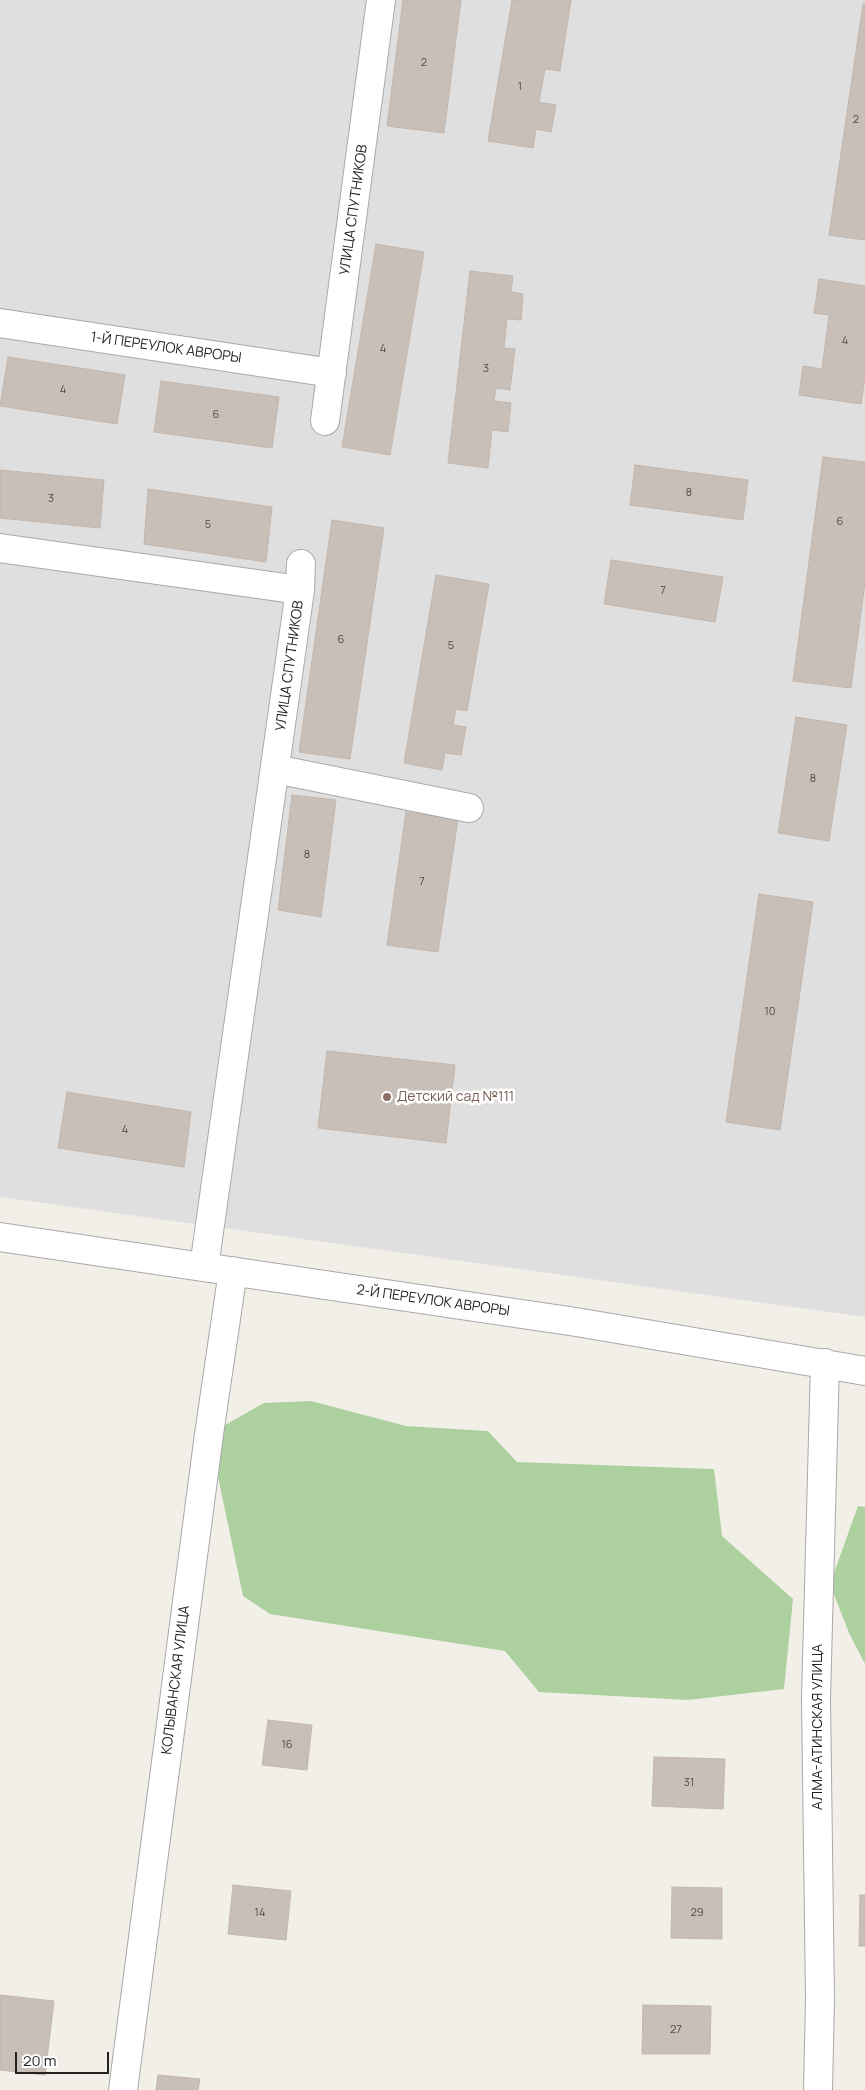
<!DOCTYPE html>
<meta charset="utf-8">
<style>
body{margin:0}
#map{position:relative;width:865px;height:2090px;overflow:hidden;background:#f2efe9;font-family:Manrope,sans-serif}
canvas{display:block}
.scale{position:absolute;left:15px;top:2052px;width:94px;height:22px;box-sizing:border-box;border:2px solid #222;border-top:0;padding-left:6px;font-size:15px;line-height:18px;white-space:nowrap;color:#222;-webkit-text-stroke:4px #fff;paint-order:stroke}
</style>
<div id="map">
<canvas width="865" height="2090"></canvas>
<div class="scale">20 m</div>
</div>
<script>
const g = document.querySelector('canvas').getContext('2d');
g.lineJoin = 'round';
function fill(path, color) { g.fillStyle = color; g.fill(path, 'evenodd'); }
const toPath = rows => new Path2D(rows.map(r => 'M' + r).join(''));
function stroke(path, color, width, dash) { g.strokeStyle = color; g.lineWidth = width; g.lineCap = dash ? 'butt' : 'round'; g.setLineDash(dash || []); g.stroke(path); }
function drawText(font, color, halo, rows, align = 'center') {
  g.font = font + ' Manrope,sans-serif'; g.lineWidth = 5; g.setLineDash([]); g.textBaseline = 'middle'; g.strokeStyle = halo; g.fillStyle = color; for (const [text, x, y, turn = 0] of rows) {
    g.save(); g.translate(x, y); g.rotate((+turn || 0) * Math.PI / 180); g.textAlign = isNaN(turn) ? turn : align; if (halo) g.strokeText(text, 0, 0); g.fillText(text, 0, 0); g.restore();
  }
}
fill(toPath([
 [0,0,865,0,865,1317,0,1197]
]), '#e0dfdf');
fill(toPath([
 [311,1401,406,1426,488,1431,517,1462,714,1469,722,1536,793,1599,784,1689,688,1700,539,1692,505,1651,270,1614,243,1596,209,1434,264,1403],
 [858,1506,865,1507,865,1664,849,1633,830,1584]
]), '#add19e');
const building = toPath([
 [403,0,461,0,444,133,387,126,403,0],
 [512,0,571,0,560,71,545,69,539,102,556,105,551,132,536,129,533,148,488,141,512,0],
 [863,4,865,4,865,240,829,235,863,4],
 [376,244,424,252,390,455,342,447,376,244],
 [470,271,513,276,511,292,523,294,521,320,507,319,504,348,515,349,510,390,496,388,494,401,511,403,508,432,492,430,488,468,448,463,470,271],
 [819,279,865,286,865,377,861,404,799,395,803,366,822,369,829,315,814,313,819,279],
 [8,357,125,375,117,424,0,406,8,357],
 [161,381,279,397,272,448,154,432,161,381],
 [823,457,865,462,865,582,851,688,793,681,823,457],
 [635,465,748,480,743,520,630,505,635,465],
 [0,470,104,480,100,528,0,518,0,470],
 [148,489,272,507,266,562,144,544,148,489],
 [332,520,384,528,350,759,299,752,332,520],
 [611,560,723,577,715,622,604,604,611,560],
 [436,575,489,584,467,711,456,709,453,725,466,727,461,755,445,753,442,770,404,763,436,575],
 [796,717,847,725,829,841,778,833,796,717],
 [292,795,336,800,321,917,278,910,292,795],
 [406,812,458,819,438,952,387,945,406,812],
 [759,894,813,902,780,1130,726,1122,759,894],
 [327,1051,455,1065,446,1143,318,1128,327,1051],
 [67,1092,191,1112,184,1167,58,1148,67,1092],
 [268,1720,312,1725,307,1770,262,1765,268,1720],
 [654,1757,725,1759,723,1809,652,1806,654,1757],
 [233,1885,291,1891,286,1940,228,1934,233,1885],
 [672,1887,722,1888,722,1939,671,1938,672,1887],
 [860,1895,865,1895,865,1946,859,1946,860,1895],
 [0,1995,54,2001,45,2075,0,2070,0,1995],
 [643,2005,711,2006,710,2054,642,2054,643,2005],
 [158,2075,200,2079,198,2090,156,2090,158,2075]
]);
fill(building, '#c7bfb8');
stroke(building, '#c4b6ab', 1);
const minor = toPath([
 [0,323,332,373],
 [325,421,381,0],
 [0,548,300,590],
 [275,769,469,808],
 [0,1237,576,1322,865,1371],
 [204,1267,300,590,301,564],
 [123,2090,209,1434,233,1271],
 [818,2090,820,1999,816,1698,825,1363]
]);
stroke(minor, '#a9a9a9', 30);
stroke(minor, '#fff', 28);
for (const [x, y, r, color] of [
 [387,1097,5,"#8d6e63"]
]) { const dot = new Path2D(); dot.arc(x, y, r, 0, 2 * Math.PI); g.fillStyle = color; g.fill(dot); stroke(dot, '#fff', 2); }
drawText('11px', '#4b4948', null, [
 ["2",424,63],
 ["1",520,87],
 ["2",856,120],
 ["4",845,341],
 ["4",383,349],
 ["3",486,369],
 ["4",63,390],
 ["6",216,415],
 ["8",689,493],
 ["3",51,499],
 ["6",840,522],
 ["5",208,525],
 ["7",663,591],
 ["6",341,640],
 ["5",451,646],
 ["8",813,779],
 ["8",307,855],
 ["7",422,882],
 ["10",770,1012],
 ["4",125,1130],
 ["16",287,1745],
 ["31",689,1783],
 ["14",260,1913],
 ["29",697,1913],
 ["27",676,2030]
]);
drawText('14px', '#222', '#fff', [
 ["УЛИЦА СПУТНИКОВ",354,210,-82],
 ["1-Й ПЕРЕУЛОК АВРОРЫ",166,348,8],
 ["УЛИЦА СПУТНИКОВ",290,666,-82],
 ["2-Й ПЕРЕУЛОК АВРОРЫ",433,1301,8],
 ["КОЛЫВАНСКАЯ УЛИЦА",176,1680,-83],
 ["АЛМА-АТИНСКАЯ УЛИЦА",818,1727,-90]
]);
drawText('14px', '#785e54', '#fff', [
 ["Детский сад №111",397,1097]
], 'left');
</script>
